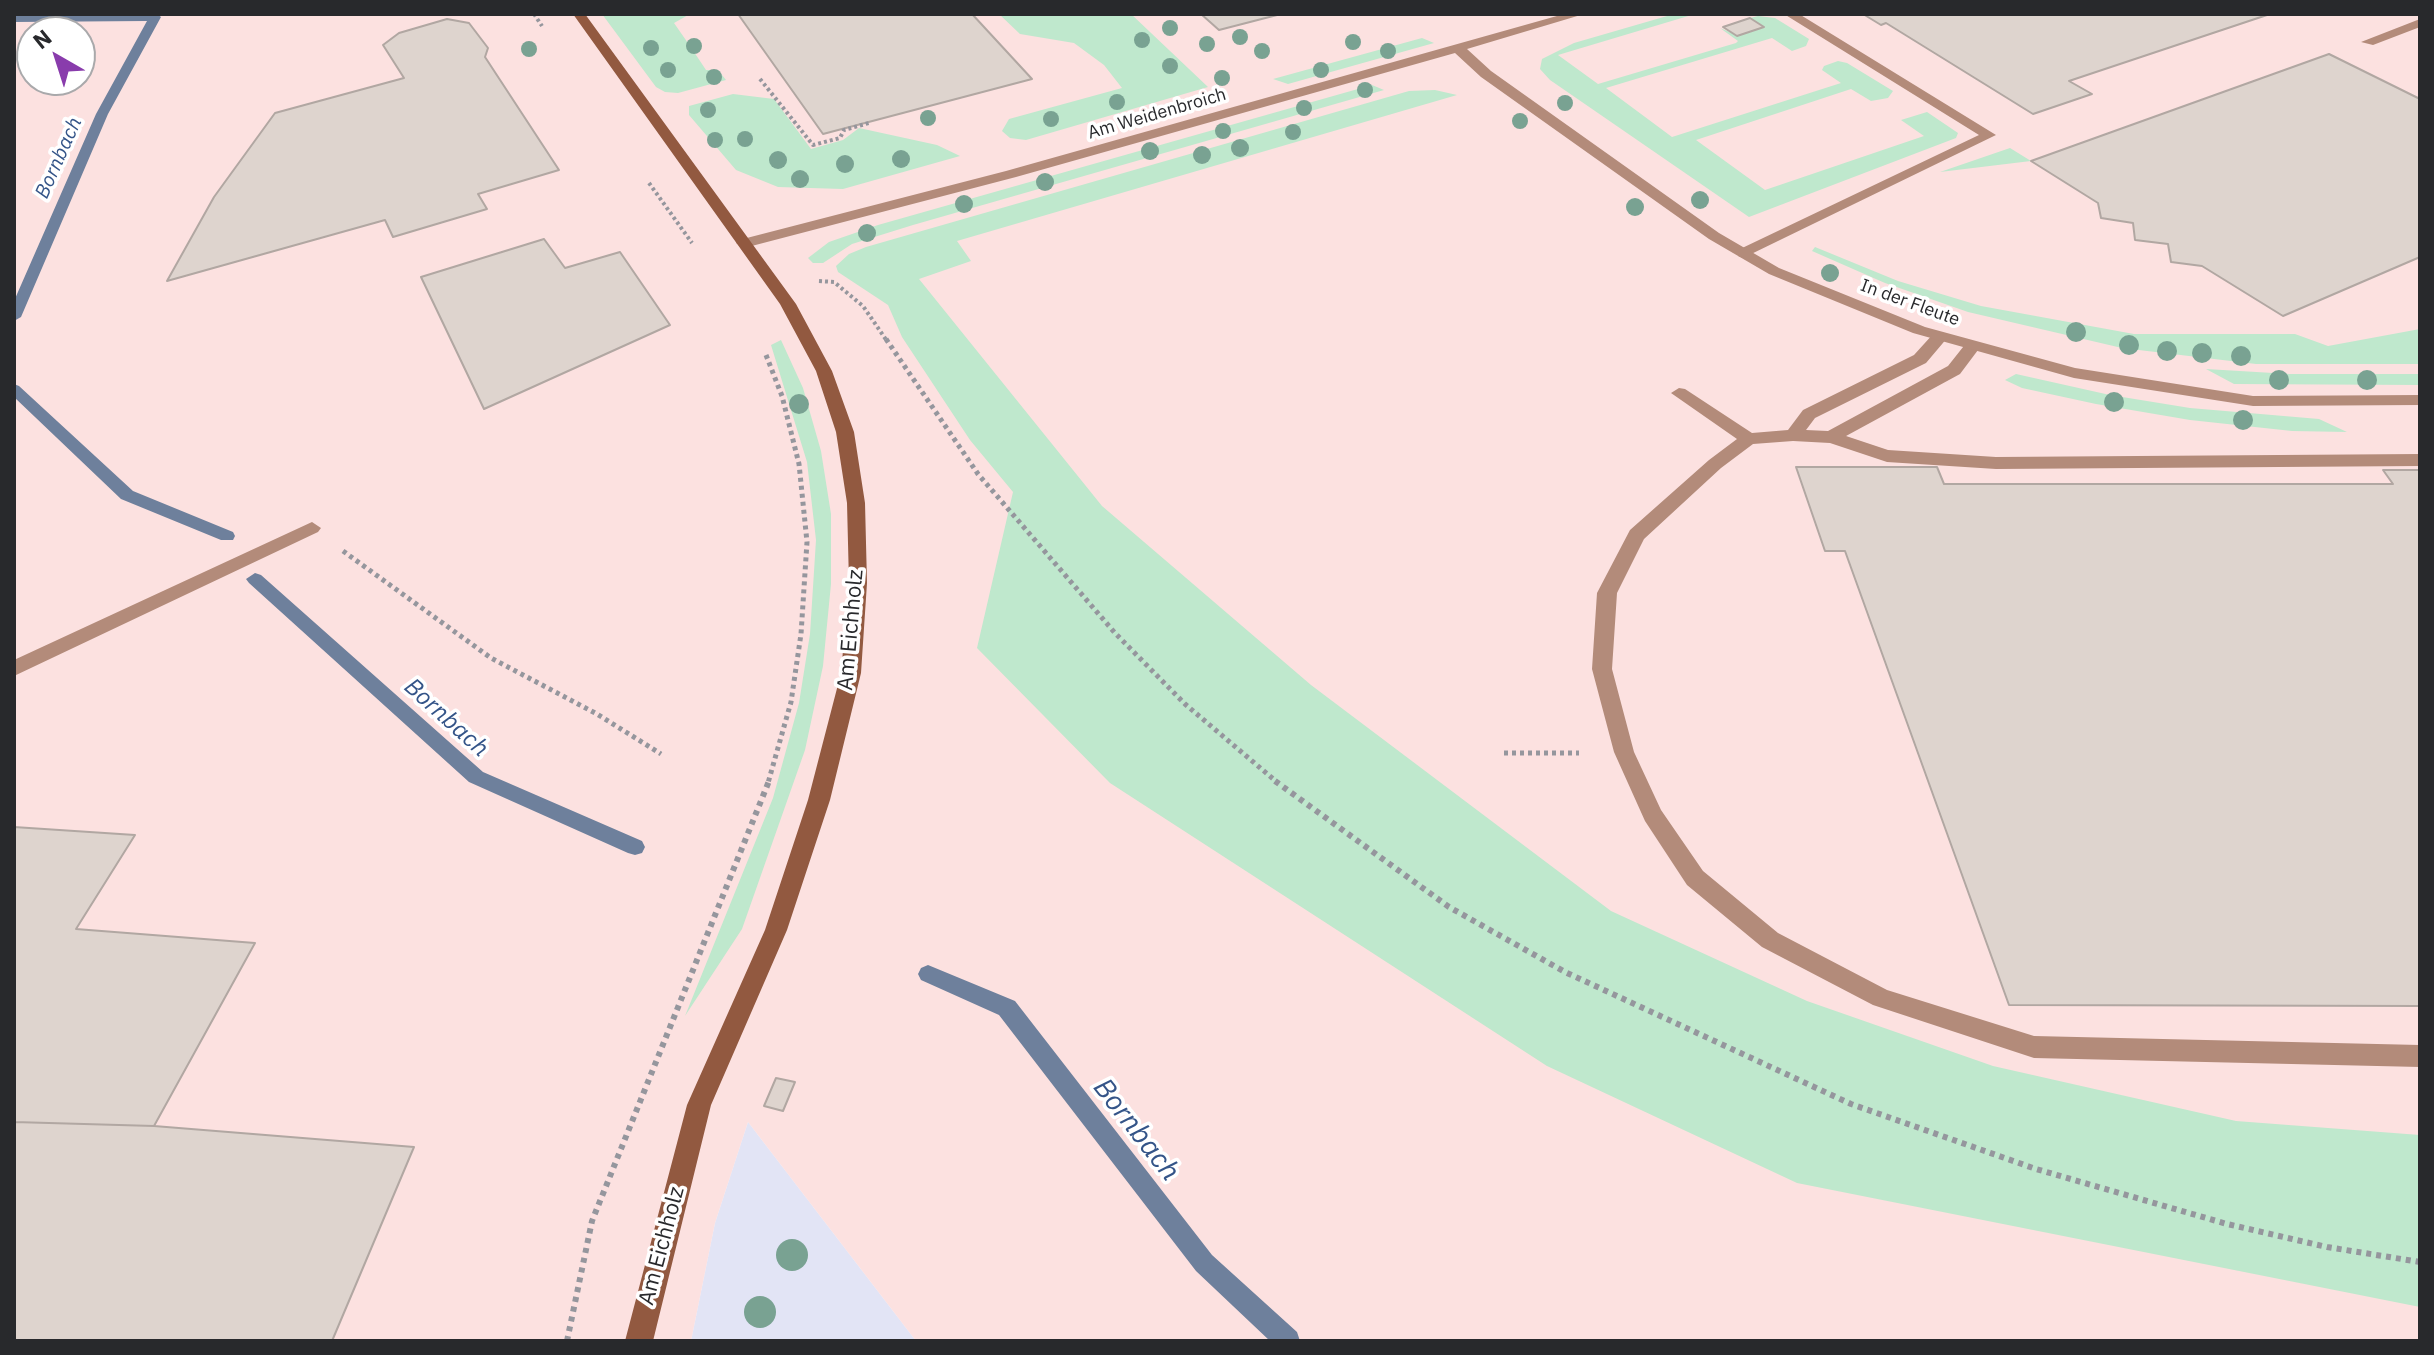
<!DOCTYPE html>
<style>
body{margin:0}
#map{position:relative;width:2434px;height:1355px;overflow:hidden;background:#f0f2fc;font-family:"IBM Plex Sans",sans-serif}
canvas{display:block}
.frame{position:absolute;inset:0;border:16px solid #28292c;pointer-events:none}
.north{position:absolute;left:16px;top:16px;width:80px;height:80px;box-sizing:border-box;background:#fff;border:2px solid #a9a9ab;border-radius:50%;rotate:321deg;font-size:22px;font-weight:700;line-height:32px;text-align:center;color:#28292c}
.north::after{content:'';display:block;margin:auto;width:28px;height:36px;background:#893cac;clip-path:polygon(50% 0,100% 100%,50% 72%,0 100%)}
</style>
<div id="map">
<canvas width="2434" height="1355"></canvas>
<div class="frame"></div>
<div class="north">N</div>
</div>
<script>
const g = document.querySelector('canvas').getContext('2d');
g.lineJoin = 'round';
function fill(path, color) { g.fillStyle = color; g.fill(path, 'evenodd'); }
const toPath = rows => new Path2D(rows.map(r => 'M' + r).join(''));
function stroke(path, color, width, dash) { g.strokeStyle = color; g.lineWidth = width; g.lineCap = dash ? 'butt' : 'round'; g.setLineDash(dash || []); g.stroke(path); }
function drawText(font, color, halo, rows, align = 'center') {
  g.font = font + ' "IBM Plex Sans",sans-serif'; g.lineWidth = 7; g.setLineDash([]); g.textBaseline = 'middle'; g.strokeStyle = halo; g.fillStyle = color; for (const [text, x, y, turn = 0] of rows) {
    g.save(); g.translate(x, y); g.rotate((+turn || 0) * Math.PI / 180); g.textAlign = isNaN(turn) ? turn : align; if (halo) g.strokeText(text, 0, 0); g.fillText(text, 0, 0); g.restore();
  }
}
fill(toPath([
 [748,1122,916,1341,691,1341,715,1223]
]), '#e2e4f5');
fill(toPath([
 [14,14,2420,14,2420,1341,916,1341,748,1122,715,1223,691,1341,14,1341],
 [32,32,80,32,80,80,32,80]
]), '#fce1e0');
fill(toPath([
 [602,14,690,14,674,23,690,46,702,46,692,49,706,70,718,70,726,80,678,93,665,92,656,87],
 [999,14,1131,14,1208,87,1026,140,1010,138,1002,131,1009,119,1122,88,1104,65,1074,43,1020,34],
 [1674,14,1695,14,1558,55,1598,84,1736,43,1738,41,1720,28,1737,35,1763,27,1750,18,1758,16,1775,18,1809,39,1806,46,1792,51,1772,38,1606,88,1672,137,1841,83,1822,70,1824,66,1838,61,1847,63,1893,91,1888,98,1871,101,1851,89,1696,140,1765,190,1924,136,1901,120,1927,112,1958,133,1956,138,1749,217,1550,80,1540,69,1542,59,1574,43],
 [1422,38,1434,43,1288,84,1273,79],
 [1372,85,1384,90,913,225,852,244,823,263,813,263,808,258,829,242,878,225],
 [1435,90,1457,95,957,241,971,261,919,279,1102,506,1311,685,1611,911,1807,1001,1993,1066,2236,1121,2420,1135,2420,1307,1797,1183,1547,1066,1110,783,977,648,1013,492,970,440,902,337,888,305,838,272,836,266,849,254,866,247,1409,91],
 [733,94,774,99,811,149,843,140,859,128,937,145,960,156,843,189,778,187,736,170,689,115,689,106],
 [2010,148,2031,161,1940,172],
 [1815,247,1898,281,1981,306,2134,334,2295,334,2328,346,2420,329,2420,364,2256,364,2122,348,1968,312,1885,283,1812,251],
 [781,340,803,388,821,451,831,514,831,584,823,666,805,750,742,929,685,1016,773,798,799,703,810,634,816,540,807,462,771,345],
 [2206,369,2290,374,2420,374,2420,385,2234,384],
 [2016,374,2110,395,2190,408,2319,419,2347,432,2292,431,2190,420,2096,404,2022,388,2005,380]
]), '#bfe8cd');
fill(toPath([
 [157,14,161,17,108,114,21,317,14,321,14,301,96,114,147,21,14,22,14,16,157,14],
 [14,384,19,386,133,491,233,532,235,536,233,540,221,540,121,499,14,397,14,384],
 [255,573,261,575,483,772,642,841,645,847,642,853,635,855,628,853,469,782,249,583,246,579,255,573],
 [928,965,1015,1001,1212,1255,1297,1332,1300,1341,1270,1341,1196,1271,999,1015,921,980,918,974,921,968,928,965]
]), '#6e809c');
const building = toPath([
 [738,14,972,14,1032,79,823,134,738,14],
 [1201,14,1281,14,1219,30,1201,14],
 [1863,14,2270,14,2069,81,2092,94,2033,114,1886,23,1881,25,1863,14],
 [1750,18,1764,27,1737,36,1723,27,1750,18],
 [447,19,469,23,488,48,485,57,559,170,478,194,487,209,393,237,385,220,167,281,214,197,275,113,404,78,383,45,399,33,447,19],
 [2329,54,2420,99,2420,257,2283,316,2202,266,2171,262,2168,244,2135,240,2133,223,2101,218,2098,203,2031,161,2329,54],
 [544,239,565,268,620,252,670,325,484,409,421,277,544,239],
 [1796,467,1937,467,1944,484,2393,484,2383,470,2420,470,2420,1006,2009,1005,1845,551,1825,551,1796,467],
 [14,827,135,835,76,929,255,943,154,1126,14,1122,14,827],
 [776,1078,795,1082,783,1111,764,1106,776,1078],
 [14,1122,154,1126,414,1147,332,1341,14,1341,14,1122]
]);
fill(building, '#ded4ce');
stroke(building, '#b1a7a2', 2);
stroke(toPath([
 [534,14,542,26],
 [760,79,813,145,840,138,844,130,869,123],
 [649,183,692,243],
 [819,281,834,282,863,306,887,341]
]), '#95969d', 4, [3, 3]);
stroke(toPath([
 [886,339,978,474,1115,633,1185,704,1278,783],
 [766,355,782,396,799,464,807,542,801,634,791,702,768,783],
 [343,551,491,658,597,714,661,754],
 [1504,753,1579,753]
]), '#95969d', 5, [4, 4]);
stroke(toPath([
 [1275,781,1449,907,1565,972,1851,1104,2036,1169,2227,1224,2327,1247,2420,1262],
 [567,1341,592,1221,769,781]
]), '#95969d', 6, [5, 5]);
fill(toPath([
 [1784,14,1799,14,1996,135,1743,258,1738,256,1738,250,1979,135,1784,14],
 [2420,19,2420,27,2373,45,2361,42,2420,19],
 [1940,332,1948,337,1926,363,1815,418,1806,430,1828,431,1948,366,1967,342,1973,341,1981,346,1960,374,1846,436,1888,450,1996,457,2420,454,2420,466,1996,469,1887,462,1830,443,1793,441,1753,444,1721,468,1644,539,1617,593,1612,669,1634,752,1661,810,1703,871,1778,933,1887,990,2034,1036,2420,1045,2420,1067,2034,1058,1873,1005,1762,947,1687,885,1645,821,1614,752,1592,669,1597,593,1630,530,1709,460,1737,439,1671,393,1679,388,1685,389,1752,433,1788,430,1803,410,1914,355,1934,333,1940,332],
 [312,522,321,528,318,532,14,676,14,660,312,522]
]), '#b38b7a');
fill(toPath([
 [1564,14,1584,14,1467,49,1491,71,1719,233,1779,268,1925,327,2075,368,2253,396,2420,395,2420,405,2253,406,2074,378,1913,333,1769,274,1709,239,1481,77,1455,53,1016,177,744,248,736,243,739,240,1006,171,1564,14]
]), '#b38b7a');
fill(toPath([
 [573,14,585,14,796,304,832,371,854,432,865,503,867,583,861,673,830,800,787,930,711,1105,653,1341,625,1341,687,1105,765,930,808,800,841,673,849,583,847,503,836,432,816,371,780,304,573,14]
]), '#925940');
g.fillStyle = '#79a292';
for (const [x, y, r] of [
 [1170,28,8],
 [1240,37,8],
 [1142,40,8],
 [1353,42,8],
 [1207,44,8],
 [694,46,8],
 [651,48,8],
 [529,49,8],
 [1262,51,8],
 [1388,51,8],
 [1170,66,8],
 [668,70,8],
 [1321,70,8],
 [714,77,8],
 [1222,78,8],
 [1365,90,8],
 [1117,102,8],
 [1565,103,8],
 [1304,108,8],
 [708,110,8],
 [928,118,8],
 [1051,119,8],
 [1520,121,8],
 [1223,131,8],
 [1293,132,8],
 [745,139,8],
 [715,140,8],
 [1240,148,9],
 [1150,151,9],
 [1202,155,9],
 [901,159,9],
 [778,160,9],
 [845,164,9],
 [800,179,9],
 [1045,182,9],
 [1700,200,9],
 [964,204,9],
 [1635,207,9],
 [867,233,9],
 [1830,273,9],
 [2076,332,10],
 [2129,345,10],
 [2167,351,10],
 [2202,353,10],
 [2241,356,10],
 [2279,380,10],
 [2367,380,10],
 [2114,402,10],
 [799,404,10],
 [2243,420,10],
 [792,1255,16],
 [760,1312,16]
]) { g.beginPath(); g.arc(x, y, r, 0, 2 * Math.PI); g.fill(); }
drawText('18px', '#28292c', '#fff', [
 ["Am Weidenbroich",1157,114,-16],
 ["In der Fleute",1910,303,20]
]);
drawText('italic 20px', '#345488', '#fff', [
 ["Bornbach",59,158,-66]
]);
drawText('22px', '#28292c', '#fff', [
 ["Am Eichholz",851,630,-85],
 ["Am Eichholz",662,1246,-75]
]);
drawText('italic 24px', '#345488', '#fff', [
 ["Bornbach",446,718,42]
]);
drawText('italic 28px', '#345488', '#fff', [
 ["Bornbach",1136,1130,52]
]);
</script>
